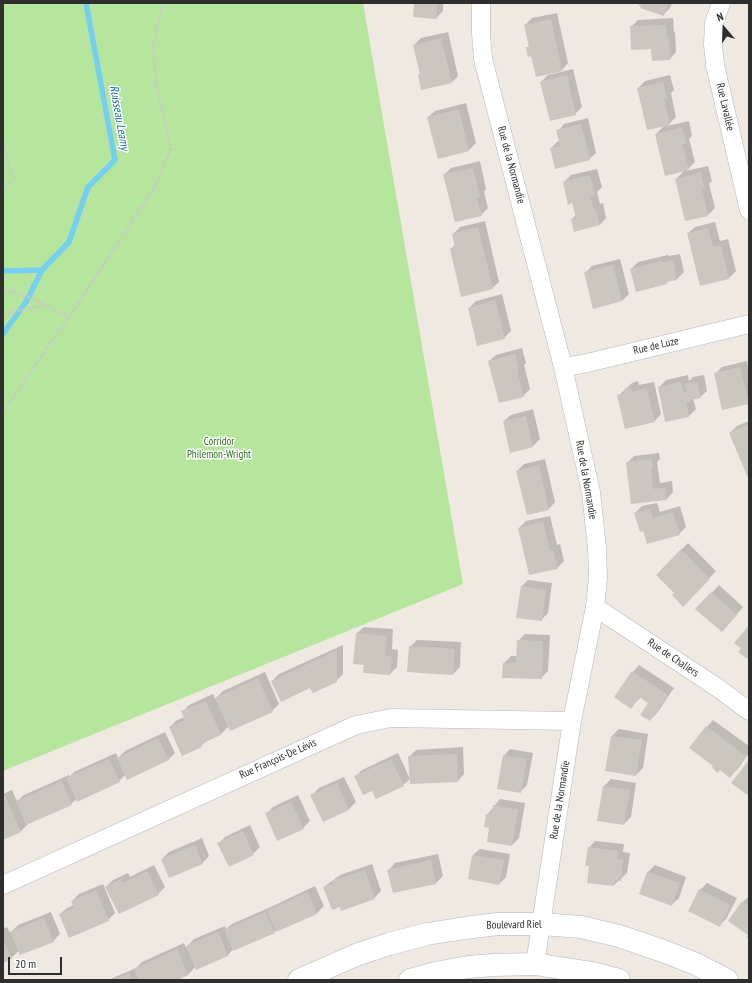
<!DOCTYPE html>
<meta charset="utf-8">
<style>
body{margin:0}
#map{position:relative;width:752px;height:983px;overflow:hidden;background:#efe9e1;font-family:"PT Sans Narrow",sans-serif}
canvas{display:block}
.frame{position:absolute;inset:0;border:4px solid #2e2e2e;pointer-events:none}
.north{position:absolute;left:704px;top:8px;width:40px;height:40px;-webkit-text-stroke:3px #fff;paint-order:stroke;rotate:341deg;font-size:11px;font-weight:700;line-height:16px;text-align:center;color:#2e2e2e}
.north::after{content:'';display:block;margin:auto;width:14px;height:18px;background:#2e2e2e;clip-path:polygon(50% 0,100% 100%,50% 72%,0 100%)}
.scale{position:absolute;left:8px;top:957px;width:54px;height:18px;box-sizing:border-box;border:2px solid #2e2e2e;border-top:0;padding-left:5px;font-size:12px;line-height:14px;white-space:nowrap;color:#2e2e2e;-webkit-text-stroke:3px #fff;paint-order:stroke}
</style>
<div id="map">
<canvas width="752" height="983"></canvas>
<div class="frame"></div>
<div class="north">N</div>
<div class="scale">20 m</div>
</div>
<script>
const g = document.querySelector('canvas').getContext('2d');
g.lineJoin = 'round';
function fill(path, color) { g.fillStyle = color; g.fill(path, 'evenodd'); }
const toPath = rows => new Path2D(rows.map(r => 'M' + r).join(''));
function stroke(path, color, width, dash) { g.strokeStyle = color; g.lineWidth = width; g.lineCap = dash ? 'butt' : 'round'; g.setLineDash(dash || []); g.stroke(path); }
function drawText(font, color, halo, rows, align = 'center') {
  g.font = font + ' "PT Sans Narrow",sans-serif'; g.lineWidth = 3; g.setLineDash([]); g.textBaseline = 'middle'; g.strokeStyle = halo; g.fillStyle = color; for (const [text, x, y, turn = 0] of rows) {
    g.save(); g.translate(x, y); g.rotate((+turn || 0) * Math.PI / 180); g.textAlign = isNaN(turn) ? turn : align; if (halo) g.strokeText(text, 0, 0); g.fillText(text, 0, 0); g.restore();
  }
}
fill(toPath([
 [3,3,363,3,463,584,3,771]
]), '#b6e59e');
fill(toPath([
 [415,3,443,3,443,11,436,18],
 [640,3,672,3,670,8,663,15],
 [557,13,568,63,562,70,532,55,527,48,530,45,525,25,532,18],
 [673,18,674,32,675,32,676,52,670,59,652,48,631,27,638,20],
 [448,32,458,76,452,82,419,75,421,73,414,45,421,38],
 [573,69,582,107,575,114,541,82,548,75],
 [670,75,674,90,671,93,676,117,667,126,689,121,692,136,689,139,695,162,686,171,708,166,712,181,709,184,715,208,708,215,686,220,676,179,685,170,656,134,665,125,638,88,645,81],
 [466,103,476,143,469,150,438,157,428,117,435,111],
 [588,118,596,153,589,159,551,148,558,141,560,141,558,131,564,124],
 [480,161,486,189,484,192,488,208,481,215,445,174,451,168],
 [597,169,602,187,597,192,600,204,603,203,606,218,600,225,572,219,576,215,573,202,564,182,571,175],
 [485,221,499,282,492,288,451,249,455,245,453,234,460,227],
 [715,222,720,241,728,239,736,271,729,278,688,233,695,227],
 [680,254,684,272,677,279,669,281,666,283,631,269,638,262,668,255,669,256],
 [620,259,629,294,622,301,586,272,592,266],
 [502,294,511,331,504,338,469,308,476,301],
 [522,348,526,363,524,365,530,389,523,396,489,361,496,355],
 [747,361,749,371,748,403,715,374,722,367],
 [688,375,689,381,693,377,704,375,707,391,700,397,693,399,696,409,689,416,659,387,666,380],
 [638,381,639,385,654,382,661,414,655,421,618,396,632,383],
 [533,409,540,439,533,446,511,452,504,421,511,415],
 [749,421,749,476,730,433,737,426],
 [659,453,660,459,657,462,660,483,672,481,673,492,667,499,632,503,627,463,634,456],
 [545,459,555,502,549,509,517,471,524,464],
 [657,503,660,512,680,506,686,527,679,534,644,530,635,513,642,506],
 [550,516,557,545,560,544,564,561,557,568,519,528,526,521],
 [688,543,716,571,683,605,675,593,681,550],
 [528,580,552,583,548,613,541,620,521,587],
 [719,585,743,607,728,624,697,609],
 [364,627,393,629,392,649,398,650,397,667,390,674,365,664,357,633],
 [525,634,550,635,548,671,541,678,504,663,511,656,518,656,518,641],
 [417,640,461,642,460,667,453,674,410,647],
 [343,645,343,674,336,681,311,687,272,681,279,674],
 [639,665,674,688,657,713,650,720,649,703,641,697,631,707,633,672],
 [265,672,279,704,272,711,229,726,221,734,207,740,201,746,170,727,177,720,185,717,182,712,189,705,213,694,215,699,223,691],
 [713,720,749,746,749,753,737,770,730,776,715,766,707,727],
 [619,729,648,734,643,768,636,775,607,770,612,736],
 [165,732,175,753,168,760,126,774,119,781,77,799,71,804,28,824,21,831,3,839,3,794,12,790,17,801,24,795,69,775,69,777,74,772,116,753,118,758,125,751],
 [463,747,464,774,458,781,409,757,416,750],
 [510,749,533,753,527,785,520,792,504,756],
 [398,753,410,779,403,785,373,789,355,777,362,770],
 [344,777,356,802,349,809,324,821,312,795,319,788],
 [611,779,636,783,631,817,624,824,598,820,604,786],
 [298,795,310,821,303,828,266,814,273,807],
 [500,799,525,803,519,838,512,845,490,827,487,815],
 [250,825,260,847,253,854,229,866,218,844,225,837],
 [202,838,209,856,202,863,162,859,169,852],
 [595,841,624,844,623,852,630,853,627,873,614,885,590,865,589,848],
 [480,849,510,854,506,877,499,884,473,855],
 [438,854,443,876,436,883,394,892,389,870,395,863],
 [372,864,381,891,374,898,341,906,324,887,340,875],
 [154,865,165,887,158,894,106,887,113,880,128,873,130,877],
 [655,865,686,877,679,898,672,904,648,872],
 [707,883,737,898,726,919,719,926,700,890],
 [103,884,115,913,108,920,60,914,67,908,74,905,72,901,79,894],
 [315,886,324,906,317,913,233,949,228,955,197,968,196,966,188,975,176,980,108,980,136,968,142,962,184,943,186,948,194,939,225,926,226,929,232,924,273,906],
 [749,896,749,935,743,902],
 [51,912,60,934,53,941,19,951,11,958,3,962,3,929,7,927,10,933,18,925]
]), '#0003');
stroke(toPath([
 [3,271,42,270,69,242,88,187,115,160,86,3],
 [3,334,26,302,42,270]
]), '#75cff0', 5.5);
fill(toPath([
 [414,3,437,3,436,19,413,17],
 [639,3,668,3,664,16,640,8,641,6,638,5],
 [551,19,562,71,536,77,531,56,528,57,526,47,529,47,524,25],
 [666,25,667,38,669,38,670,60,652,61,651,49,631,50,630,26],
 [441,38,452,83,421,90,418,74,420,74,413,45],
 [567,75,576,115,550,121,540,82],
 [663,82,667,98,664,99,670,125,647,130,637,88],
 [459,109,469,151,438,159,427,117],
 [581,124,590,160,555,169,550,148,560,146,556,130],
 [682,127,686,144,682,144,689,170,665,176,655,134],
 [473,168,480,197,477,198,482,216,455,222,443,174],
 [701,172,705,189,702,189,708,216,685,221,675,179],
 [590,175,595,195,590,196,594,210,596,210,600,225,574,232,571,219,576,218,572,203,568,205,563,182],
 [478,227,493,289,461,297,450,249,455,248,452,234],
 [708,228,713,247,721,245,729,279,700,286,687,233],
 [673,260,677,280,666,282,667,284,636,292,630,269,662,261,662,263],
 [613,265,622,301,593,309,584,272],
 [495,300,505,339,477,346,468,308],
 [515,354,519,371,517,371,524,397,499,403,488,361],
 [740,367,749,404,722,410,714,373],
 [697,381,701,398,691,400,691,402,686,403,689,417,665,422,658,387,681,382,684,393,687,392,685,384],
 [631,388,632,392,647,388,655,422,625,429,617,395,625,393,624,389],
 [526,416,533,447,510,453,503,421],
 [749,424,749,478,748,478,729,433],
 [652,459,653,467,651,468,653,489,665,488,667,500,631,504,626,462],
 [539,465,549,510,527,515,516,471],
 [650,509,653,518,673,512,680,535,647,544,643,531,640,532,634,513],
 [543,522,550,551,553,550,558,569,529,575,518,528],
 [681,549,710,579,683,607,672,595,674,593,656,575],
 [521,586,546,590,542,621,516,618],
 [711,592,737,615,722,632,695,609],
 [749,625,749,660,738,652,741,648,734,643],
 [356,633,387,636,385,656,392,657,390,675,363,673,364,665,353,664],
 [517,640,543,641,542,679,502,678,503,663,516,663],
 [409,646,455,649,453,675,407,672],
 [337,650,337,682,313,693,310,688,281,702,271,681],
 [632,671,668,695,650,721,640,715,648,703,639,697,631,709,614,697],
 [258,678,273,712,230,731,215,698],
 [206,701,221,735,201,744,202,747,182,756,169,727,185,720,181,711],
 [706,726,746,756,730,778,720,770,718,773,712,768,713,766,689,748],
 [611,736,642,740,636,776,605,771],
 [158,738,169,760,127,780,117,758],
 [457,754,458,782,410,784,408,756],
 [503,755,527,759,521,793,497,789],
 [109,759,120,782,77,802,66,778],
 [391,759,404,786,376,799,372,791,363,795,354,776],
 [748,761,749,762,749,796,731,783],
 [62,781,72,805,26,825,16,801],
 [337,783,349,810,323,822,310,795],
 [603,786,630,790,624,825,597,821],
 [5,796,21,832,3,840,3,797],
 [291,802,304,829,277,841,265,813],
 [493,805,518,810,512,846,487,842,489,828,484,827,486,814,491,815],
 [243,831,254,855,229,867,217,843],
 [195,845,203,864,169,878,161,859],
 [588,847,618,851,617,859,623,860,621,881,615,880,614,886,587,883,589,866,585,866],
 [472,855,504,860,499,885,468,879],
 [431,860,436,884,393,893,387,870],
 [365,870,375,899,341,911,340,907,332,910,323,887,333,884,332,881],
 [147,871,159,895,119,914,105,887,121,879,123,883],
 [647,872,680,883,672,906,639,894],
 [699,889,730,905,720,927,688,911],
 [96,890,109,921,69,938,59,914,74,908,71,901],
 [308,892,317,914,276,932,266,911],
 [742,901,749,907,749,939,746,937,748,935,728,921],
 [265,912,275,933,233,951,224,930],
 [44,918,54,942,20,955,10,932],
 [218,932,228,956,196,970,186,946],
 [3,939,12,959,3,963],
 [177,949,188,975,178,980,139,980,134,969],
 [129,973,132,980,114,980]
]), '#cbc7bf');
const minor = toPath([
 [481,3,481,33,483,59,563,367,591,492,597,548,598,578,595,607,572,721,535,964],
 [721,3,714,23,713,44,715,65,749,210],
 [563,367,583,364,749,324],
 [595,607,718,688,749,711],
 [3,885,356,725,391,718,572,721]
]);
const tertiary = toPath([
 [299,980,356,955,389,944,427,934,465,928,498,924,541,924,581,927,619,936,663,951,696,964,727,980],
 [410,980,435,973,468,967,493,965,535,964,592,973,619,980]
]);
stroke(minor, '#b4b7c1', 19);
stroke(tertiary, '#b4b7c1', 23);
stroke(toPath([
 [3,144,13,178,3,192],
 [3,289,29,297,69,317],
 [3,314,44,305],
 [3,411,69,317,153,190,171,149,156,83,153,43,163,3]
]), '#c9c9c9', 2.5, [3, 2]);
stroke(minor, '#fff', 18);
stroke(tertiary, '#fff', 22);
drawText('11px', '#2e2e2e', '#fff', [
 ["Rue Lavallée",725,107,77],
 ["Rue de la Normandie",511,165,75],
 ["Rue de Luze",656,346,-13],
 ["Rue de la Normandie",586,480,80],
 ["Rue de Chaliers",673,658,34],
 ["Rue François-De Lévis",278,759,-24],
 ["Rue de la Normandie",560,800,-81],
 ["Boulevard Riel",514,925,-1]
]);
drawText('11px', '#2c6e1b', '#fff', [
 ["Corridor",219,442],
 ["Philemon-Wright",219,455]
]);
drawText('italic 12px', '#0d6fa3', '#fff', [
 ["Ruisseau Leamy",119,118,80]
]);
</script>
